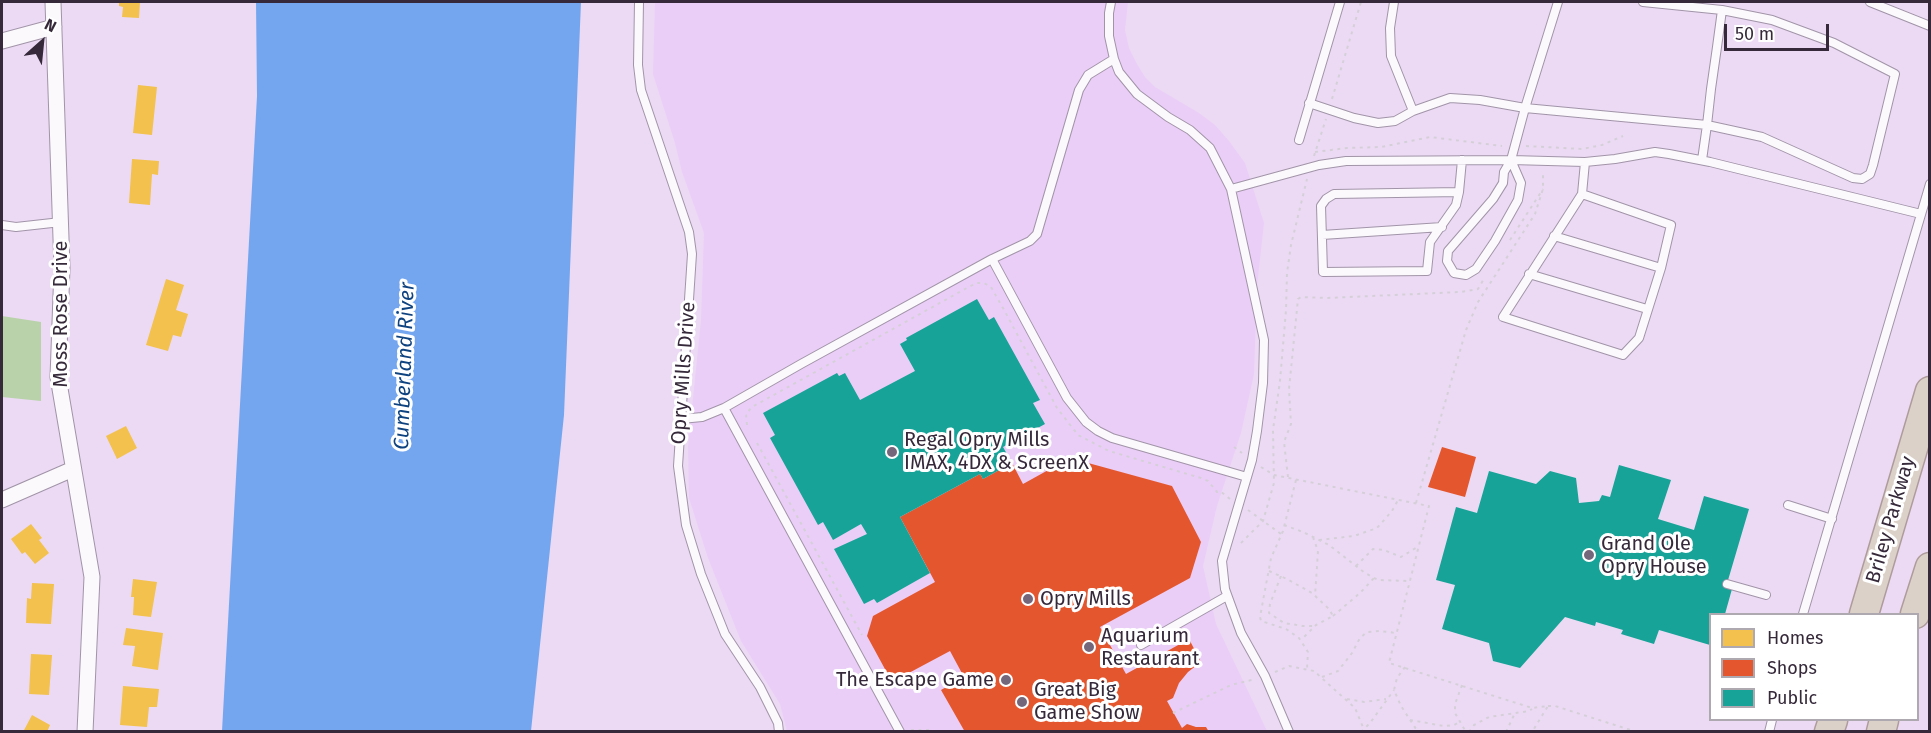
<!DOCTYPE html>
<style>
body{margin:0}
#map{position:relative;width:1931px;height:733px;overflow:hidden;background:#ecdaf4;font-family:"Fira Sans",sans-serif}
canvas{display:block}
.frame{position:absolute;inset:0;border:3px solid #35293a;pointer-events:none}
.legend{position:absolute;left:1709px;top:613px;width:210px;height:108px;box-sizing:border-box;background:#fff;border:2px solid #aea9b0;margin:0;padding:8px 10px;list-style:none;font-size:18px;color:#35293a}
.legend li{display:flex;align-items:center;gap:12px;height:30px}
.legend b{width:30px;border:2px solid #aea9b0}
.north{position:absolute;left:12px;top:12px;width:60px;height:60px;-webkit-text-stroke:4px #fff;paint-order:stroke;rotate:27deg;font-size:16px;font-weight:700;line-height:24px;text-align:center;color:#35293a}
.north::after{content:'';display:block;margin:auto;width:21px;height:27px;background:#35293a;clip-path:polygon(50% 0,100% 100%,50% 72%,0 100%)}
.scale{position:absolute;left:1724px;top:24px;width:105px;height:27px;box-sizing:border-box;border:3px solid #35293a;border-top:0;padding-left:8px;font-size:18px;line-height:21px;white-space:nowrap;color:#35293a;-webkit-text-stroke:4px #fff;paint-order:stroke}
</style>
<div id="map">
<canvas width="1931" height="733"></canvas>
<div class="frame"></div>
<ul class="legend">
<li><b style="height:16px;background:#f2c14e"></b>Homes</li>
<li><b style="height:16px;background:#e4572e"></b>Shops</li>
<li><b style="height:16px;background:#17a398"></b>Public</li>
</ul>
<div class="north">N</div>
<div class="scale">50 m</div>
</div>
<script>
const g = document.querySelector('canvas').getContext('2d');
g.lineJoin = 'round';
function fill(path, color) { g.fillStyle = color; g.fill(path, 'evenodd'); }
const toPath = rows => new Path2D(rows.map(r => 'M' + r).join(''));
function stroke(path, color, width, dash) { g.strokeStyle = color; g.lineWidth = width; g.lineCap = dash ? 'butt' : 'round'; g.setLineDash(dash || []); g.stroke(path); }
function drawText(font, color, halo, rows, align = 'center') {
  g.font = font + ' "Fira Sans",sans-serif'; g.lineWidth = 6; g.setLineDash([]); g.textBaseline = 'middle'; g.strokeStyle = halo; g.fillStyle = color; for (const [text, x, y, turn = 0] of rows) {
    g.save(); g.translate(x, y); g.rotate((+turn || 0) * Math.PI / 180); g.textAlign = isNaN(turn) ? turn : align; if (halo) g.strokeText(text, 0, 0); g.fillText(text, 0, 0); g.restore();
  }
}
fill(toPath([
 [655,2,1128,2,1125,30,1129,48,1137,64,1145,77,1155,87,1199,113,1215,125,1229,141,1245,163,1264,223,1257,286,1254,374,1241,433,1217,506,1203,566,1216,624,1267,731,787,731,780,704,741,641,708,558,689,498,688,447,701,320,704,233,682,172,675,143,653,74]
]), '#eacef7');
fill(toPath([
 [2,316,41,322,41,401,2,397]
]), '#b9d2aa');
fill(toPath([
 [256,2,581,2,564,415,531,731,222,731,257,96]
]), '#74a6f0');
fill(toPath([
 [119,2,140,2,139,18,122,17,123,7,119,6],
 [138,85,157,87,152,135,133,133],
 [132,159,159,161,158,175,152,174,150,205,129,203],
 [166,279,184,285,176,310,188,314,181,337,173,335,168,351,146,345],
 [126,426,137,448,117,459,106,436],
 [31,524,42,538,39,540,49,553,35,564,25,552,22,554,11,539],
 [133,579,157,582,151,617,133,615,134,597,131,597],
 [32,583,54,584,51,624,26,623,27,598,31,599],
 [126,628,163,633,158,670,132,666,135,646,123,645],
 [31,654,52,655,49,695,29,694],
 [123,686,159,689,157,707,149,707,147,727,120,725],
 [32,715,50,725,47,732,23,732]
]), '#f2c14e');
fill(toPath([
 [1442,447,1476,457,1465,497,1428,487],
 [1070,458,1172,486,1201,542,1190,578,1100,627,1126,674,1189,639,1201,662,1188,672,1179,683,1173,698,1167,701,1182,728,1187,724,1196,727,1206,727,1209,732,965,732,941,690,964,677,950,651,892,682,867,636,873,616,935,582,900,517,980,474,983,479,1012,463,1023,484]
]), '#e4572e');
fill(toPath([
 [977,299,989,320,994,317,1040,400,1033,403,1045,424,1003,447,1012,463,983,479,980,474,900,517,930,573,877,603,874,599,864,604,834,549,867,534,861,524,833,540,823,522,818,525,770,438,775,435,763,413,837,373,839,376,845,373,860,400,915,371,900,344,907,340,906,338],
 [1619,465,1671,480,1658,519,1694,530,1704,496,1749,509,1726,587,1732,589,1725,614,1710,614,1710,645,1659,630,1654,644,1621,634,1623,630,1596,622,1595,626,1565,617,1520,668,1493,661,1489,643,1442,629,1455,585,1436,580,1456,507,1477,513,1489,471,1536,484,1550,471,1576,478,1579,503,1599,501,1602,495,1610,497]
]), '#17a398');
const service = toPath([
 [639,2,638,65,641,90,689,232,692,254,678,466,686,525,701,574,725,634,760,687,778,723,779,732],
 [1111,2,1109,13,1109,36,1114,59,1119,72,1137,94,1168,117,1190,130,1210,148,1231,189,1264,340,1263,383,1257,431,1252,460,1222,561,1225,589,1241,633,1265,676,1289,732],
 [1643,2,1722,10],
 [1870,2,1930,26],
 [1309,103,1354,118,1378,123,1395,121,1413,111,1391,56,1390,28,1394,2],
 [1413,111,1450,98,1480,100,1525,108,1558,2],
 [1299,140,1340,2],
 [1511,160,1585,162,1615,159,1655,152,1669,154,1710,162,1921,214],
 [1511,160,1521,183,1518,200,1495,241,1476,269,1466,275,1454,273,1447,261,1448,251,1493,199,1503,183,1504,172,1511,160],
 [1231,189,1319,165,1346,161,1511,160,1525,108,1707,125,1762,137,1853,178,1862,179,1870,174,1873,165,1895,74,1834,43,1772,20,1722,10,1717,47,1711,89,1707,125,1702,160],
 [1459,192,1334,194,1326,199,1321,206,1323,272,1427,271,1430,242,1456,205,1459,192,1462,160],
 [1582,194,1671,225,1661,268,1639,338,1623,355,1503,317,1582,194,1585,162],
 [2,225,16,227,61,222],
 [1322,235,1442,227],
 [1554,236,1661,268],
 [992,259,1030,241,1037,234,1079,90,1088,75,1114,59],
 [1529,274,1647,309],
 [724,408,900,732],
 [681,419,702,417,724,408,801,364,992,259,1067,398,1086,422,1098,431,1112,438,1247,477],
 [1788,505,1832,519],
 [1727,584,1766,595],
 [1803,614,1930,184],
 [1141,645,1227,596],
 [1769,732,1772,720]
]);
const minor = toPath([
 [53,2,62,268,58,377,92,577,85,732],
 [2,41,54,27],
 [2,500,73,469]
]);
const motorway = toPath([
 [1864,614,1930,391],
 [1915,614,1930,567],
 [1829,732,1833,720],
 [1881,732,1884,720]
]);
stroke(service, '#a194a8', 10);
stroke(minor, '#a194a8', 17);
stroke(motorway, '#ae9c9c', 31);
stroke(toPath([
 [1332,99,1361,2],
 [1526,146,1582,149,1602,145,1623,136],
 [1315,152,1347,148,1381,147,1430,137,1502,146],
 [1314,156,1326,119],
 [1510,240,1543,189],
 [747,425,746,414,752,407,965,289,976,283,984,283,991,287,1003,308,1057,408,1078,435,1109,451,1201,478,1208,481,1217,492,1220,491,1230,499],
 [757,443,862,635],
 [1234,447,1242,453],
 [1261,467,1274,475,1429,506,1389,663,1532,708,1548,706,1532,732],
 [1288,477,1284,442,1291,424,1289,389,1298,299,1301,297,1327,298,1460,292,1478,289,1485,277],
 [1296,480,1283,531,1271,558,1260,617,1261,621,1286,629,1299,638,1308,652,1307,669],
 [1416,503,1466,330,1478,302,1535,214,1543,189,1543,171],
 [1248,510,1281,534],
 [1284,525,1303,532,1329,545,1365,573,1378,580,1410,581],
 [1313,537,1318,551,1315,596],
 [1319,540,1354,536,1377,528,1392,511,1398,500],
 [1241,543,1263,521,1274,483,1273,430,1280,381,1286,310,1287,273,1291,245,1307,179],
 [1356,566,1373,549,1384,550,1401,557,1419,546],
 [1269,571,1287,579,1312,593,1329,609,1333,616,1316,625,1302,639],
 [1281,576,1270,604,1269,613,1284,623,1303,626,1314,626],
 [1333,616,1360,593,1374,578],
 [1405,667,1397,678,1394,690,1401,706,1418,732],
 [1275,672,1289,666,1314,671,1355,708,1365,732],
 [1322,677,1338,671,1352,653,1360,638,1367,632,1379,631,1397,633],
 [1462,685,1455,704,1455,713,1466,732],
 [1347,699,1364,702,1386,699],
 [1548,706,1555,706,1637,732],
 [1173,713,1231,685,1256,679],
 [1410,720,1444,726,1454,725,1460,722],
 [911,730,929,730,930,732],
 [1361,732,1370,723,1394,690],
 [1469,732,1474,725,1489,717,1529,711,1532,709],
 [1506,732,1514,715]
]), '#d5d0d8', 2, [3, 4.5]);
stroke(service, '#fcf9fd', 8);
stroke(minor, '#fcf9fd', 15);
stroke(motorway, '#dcd1c8', 28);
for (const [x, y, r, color] of [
 [892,452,6,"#75677b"],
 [1589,555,6,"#75677b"],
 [1028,599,6,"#75677b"],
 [1089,647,6,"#75677b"],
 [1006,680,6,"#75677b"],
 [1022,702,6,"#75677b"]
]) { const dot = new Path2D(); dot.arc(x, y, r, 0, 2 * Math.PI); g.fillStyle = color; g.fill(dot); stroke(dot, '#fff', 2); }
drawText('20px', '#35293a', '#fff', [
 ["Moss Rose Drive",61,314,-90],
 ["Opry Mills Drive",684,373,-86],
 ["Briley Parkway",1891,520,-74]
]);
drawText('20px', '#35293a', '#fff', [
 ["Regal Opry Mills",904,440],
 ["IMAX, 4DX & ScreenX",904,463],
 ["Grand Ole",1601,544],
 ["Opry House",1601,567],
 ["Opry Mills",1040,599],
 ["Aquarium",1101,636],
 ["Restaurant",1101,659],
 ["The Escape Game",994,680,"right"],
 ["Great Big",1034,690],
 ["Game Show",1034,713]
], 'left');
drawText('italic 21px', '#0e4380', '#fff', [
 ["Cumberland River",405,366,-88]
]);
</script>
